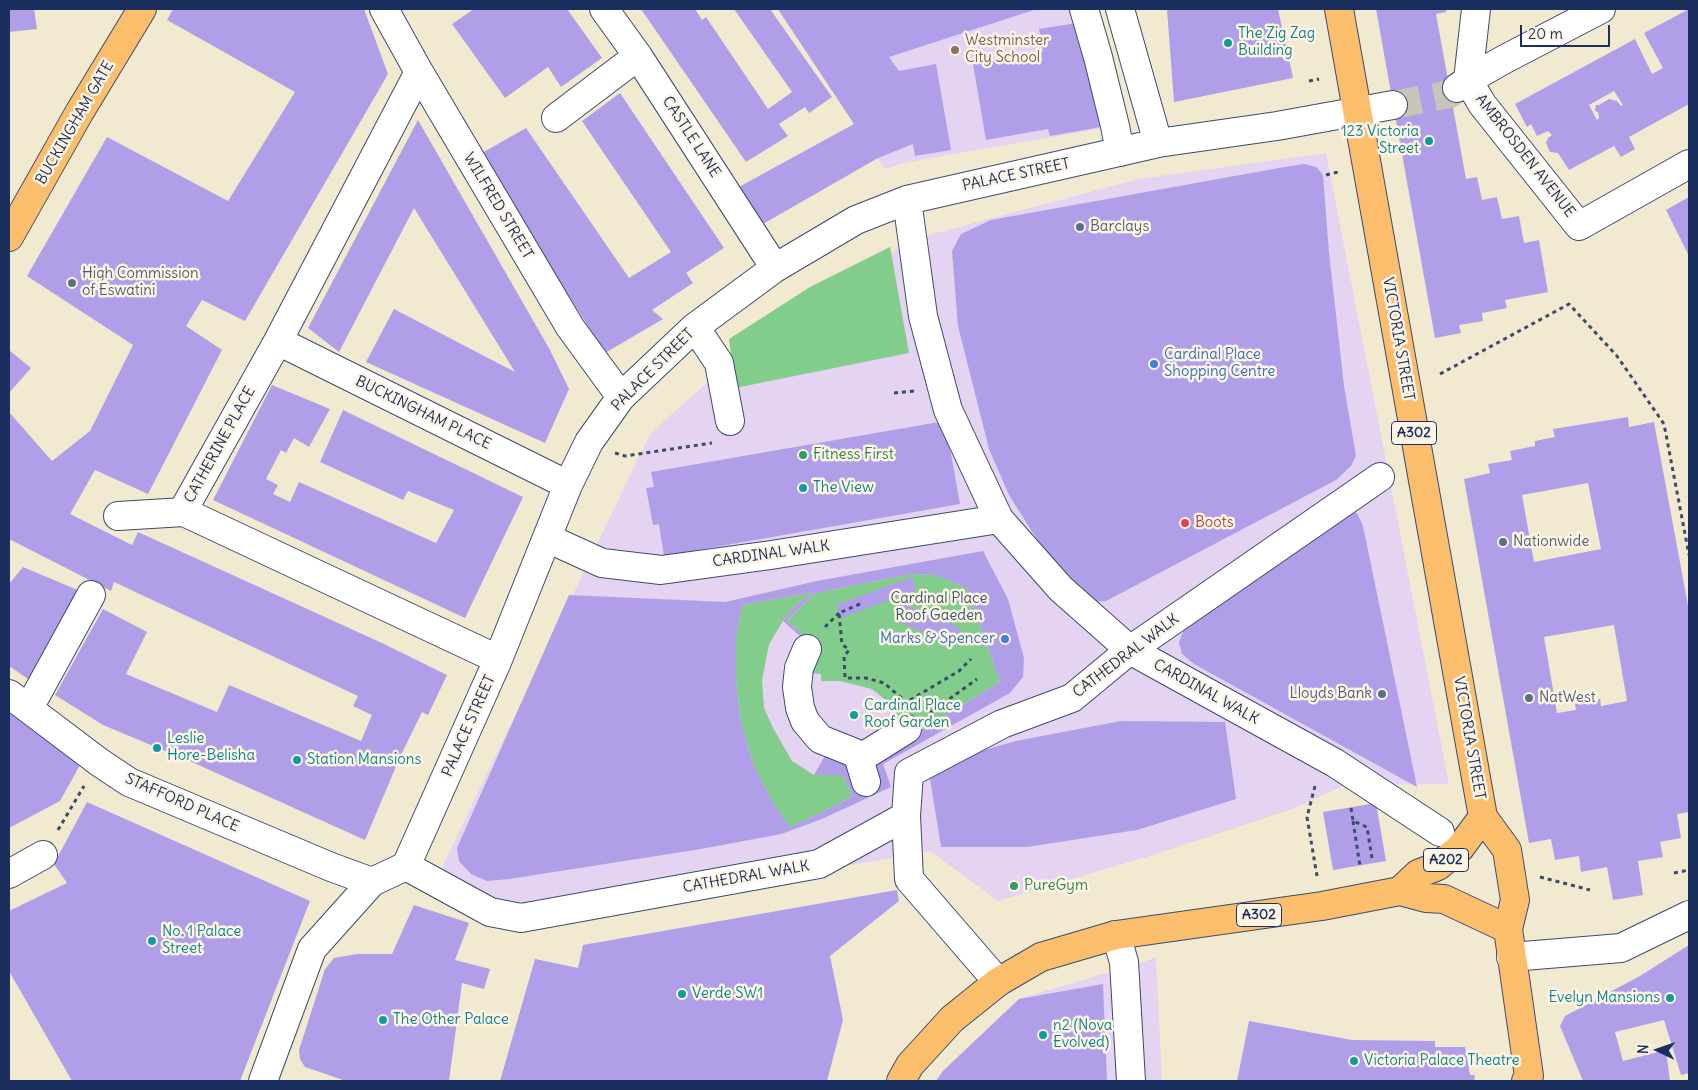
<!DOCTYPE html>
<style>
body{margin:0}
#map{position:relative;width:1698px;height:1090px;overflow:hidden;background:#f2ead0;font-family:Delius,sans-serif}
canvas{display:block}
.frame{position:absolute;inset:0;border:10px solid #1b2f5e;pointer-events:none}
.north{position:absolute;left:1633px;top:1025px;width:50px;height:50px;-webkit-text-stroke:4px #fcf5e5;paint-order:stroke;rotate:273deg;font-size:14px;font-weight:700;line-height:20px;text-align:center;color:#1b2f5e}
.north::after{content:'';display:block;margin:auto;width:18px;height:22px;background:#1b2f5e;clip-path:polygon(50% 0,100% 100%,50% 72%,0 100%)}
.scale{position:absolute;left:1520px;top:25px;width:90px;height:22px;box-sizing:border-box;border:2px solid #1b2f5e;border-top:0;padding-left:6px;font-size:15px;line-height:18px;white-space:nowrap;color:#1b2f5e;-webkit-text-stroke:4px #fcf5e5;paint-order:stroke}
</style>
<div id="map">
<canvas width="1698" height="1090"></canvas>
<div class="frame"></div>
<div class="north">N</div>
<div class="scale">20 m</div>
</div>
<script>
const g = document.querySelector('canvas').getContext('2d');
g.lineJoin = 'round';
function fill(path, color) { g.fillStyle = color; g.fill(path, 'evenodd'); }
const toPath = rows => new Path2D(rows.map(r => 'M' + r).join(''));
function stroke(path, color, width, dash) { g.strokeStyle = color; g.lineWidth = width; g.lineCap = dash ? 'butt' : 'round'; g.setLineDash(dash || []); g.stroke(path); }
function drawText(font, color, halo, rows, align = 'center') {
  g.font = font + ' Delius,sans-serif'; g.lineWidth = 5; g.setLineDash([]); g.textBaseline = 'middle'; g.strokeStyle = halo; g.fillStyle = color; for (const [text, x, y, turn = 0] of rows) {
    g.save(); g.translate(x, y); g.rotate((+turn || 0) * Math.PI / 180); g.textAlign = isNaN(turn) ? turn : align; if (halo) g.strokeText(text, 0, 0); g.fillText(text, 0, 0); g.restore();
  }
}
fill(toPath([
 [777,9,1094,9,1115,126,908,162,885,169],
 [1326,153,1449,784,1345,785,1292,809,1153,855,998,901,930,851,532,922,436,880,649,436,666,419,805,297,921,237,1139,179],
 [1156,958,1162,1081,936,1081,943,1071,1019,999]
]), '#e4d3f1');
fill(toPath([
 [890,247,909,353,735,388,729,339,810,287],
 [910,574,936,575,967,588,1000,682,878,756,873,786,857,794,845,761,826,754,790,657,803,635,787,621,815,593],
 [812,673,821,674,821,681,840,681,872,689,887,701,896,712,900,730,854,745,818,722,808,691],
 [813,592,795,606,783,621,769,644,762,680,764,708,773,728,792,761,814,775,843,775,852,796,823,812,790,827,773,803,753,764,740,718,736,679,736,637,742,605]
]), '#82cd8b');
fill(toPath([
 [9,9,34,9,37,29,9,32],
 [173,9,364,9,388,74,245,321,202,300,186,326,222,350,148,494,95,470,70,514,132,545,138,532,382,643,447,675,428,715,422,712,400,757,365,840,194,763,103,725,55,695,103,609,147,632,126,674,217,712,229,685,361,741,372,715,353,706,358,696,114,582,111,591,9,539,9,412,52,461,90,431,133,345,27,276,107,137,228,201,295,92,167,20],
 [474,9,567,9,602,58,561,87,548,67,505,98,452,24],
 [641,9,695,9,702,20,706,17,768,109,792,92,734,9,770,9,832,97,809,113,805,107,779,124,788,136,746,162],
 [778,9,1037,9,889,57,899,71,936,64,951,150,915,156,913,144,878,158,763,224,737,188,854,124],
 [1167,9,1278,9,1293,78,1174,102],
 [1376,9,1446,9,1446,12,1436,14,1466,179,1477,177,1482,200,1497,197,1502,219,1519,216,1524,243,1539,240,1548,292,1505,300,1507,308,1482,313,1483,321,1459,325,1461,333,1435,338],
 [1689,9,1689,104,1629,137,1635,149,1621,157,1614,146,1569,170,1558,153,1550,152,1546,143,1548,138,1552,135,1548,131,1537,136,1531,124,1527,127,1515,104,1635,39,1652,74,1663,68,1644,33],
 [1614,91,1623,105,1621,106,1617,101,1609,99,1599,105,1596,105,1595,111,1598,112,1599,118,1597,120,1589,105],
 [1083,22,1101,127,1050,136,1048,129,986,140,973,64,1043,51,1039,29],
 [620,93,724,248,686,273,693,283,652,310,663,319,605,353,519,217,482,153,526,128,629,278,671,252,582,121],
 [418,120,550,350,569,389,545,443,366,362,394,309,515,372,414,208,339,352,308,328],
 [1304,164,1316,167,1323,175,1329,253,1344,386,1356,456,1351,466,1336,480,1106,601,1091,602,1066,585,1009,495,989,449,958,326,952,251,961,234,991,220,1279,168],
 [1689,197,1689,256,1666,210],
 [9,350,31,368,9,393],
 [272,385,330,409,309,447,294,438,286,453,281,450,266,479,278,485,273,494,290,502,299,482,436,543,454,510,408,491,403,500,320,462,343,410,523,497,465,618,213,500],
 [1628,417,1629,427,1654,422,1689,611,1689,812,1677,814,1681,838,1660,842,1663,857,1638,861,1643,895,1613,900,1607,867,1581,872,1579,856,1555,860,1551,839,1529,843,1464,479,1490,473,1488,464,1512,460,1510,451,1535,446,1535,441,1555,437,1553,429],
 [1588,483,1601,549,1534,562,1522,495],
 [1614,625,1627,701,1601,706,1600,699,1575,704,1576,710,1557,713,1544,637],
 [945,421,960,504,664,556,659,524,653,525,646,488,654,487,651,472],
 [1351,512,1357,513,1363,526,1417,787,1194,664,1182,654,1179,642,1184,630,1192,622],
 [983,551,1008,599,1024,658,1023,677,1010,693,883,764,891,787,822,819,781,834,701,849,509,879,487,881,471,874,459,861,457,848,569,595,725,602,817,581],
 [910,574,936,575,967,588,1000,682,878,756,864,767,873,786,857,794,845,761,826,754,814,775,843,775,852,796,823,812,790,827,773,803,753,764,740,718,736,679,736,637,742,605,813,592,795,606,783,621,801,637,803,635,787,621,815,593],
 [23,567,80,591,31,681,9,666,9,584],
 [912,577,916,590,841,618,836,605],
 [902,603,960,628,953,645,895,620],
 [9,711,80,765,60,801,9,828],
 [1121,721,1225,722,1236,799,1137,830,1027,847,941,847,928,766,1016,741],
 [87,802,310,901,240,1081,72,1081,9,971,9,911,67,883,54,864],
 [1376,803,1386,861,1333,870,1323,812],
 [897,890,899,901,830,956,843,1020,827,1081,500,1081,535,959,578,968,583,945],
 [414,905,469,923,455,960,490,969,484,989,462,983,449,1081,346,1081,305,1067,300,1059,299,1050,325,969,334,958,357,954,392,954],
 [1689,945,1689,1073,1681,1075,1664,1020,1615,1032,1623,1061,1666,1050,1670,1081,1583,1081,1560,1026,1565,1016,1640,976],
 [1103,984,1107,1081,936,1081,943,1071,1019,999],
 [1249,1021,1352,1040,1435,1041,1435,1047,1465,1047,1470,1075,1475,1075,1474,1081,1237,1081]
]), '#b09ee9');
stroke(toPath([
 [1393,105,1450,94,1456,89]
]), '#c7c5b9', 28, [28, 14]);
const minor = toPath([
 [384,9,419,72,570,327,621,397],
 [604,9,638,56,775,268],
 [1084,9,1098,57,1115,126,1120,152],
 [1120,9,1158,143],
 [1476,9,1468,80,1482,104,1579,226,1689,164],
 [419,72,278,341,185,507,184,512,491,656,497,662],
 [1457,88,1468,80,1505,59,1601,9],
 [556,118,638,56],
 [907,200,923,316,948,410,999,519],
 [695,327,719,363,730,421],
 [278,341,568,485],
 [118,516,184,512],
 [547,538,602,563,661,570,771,555,999,519,1061,589,1130,650,1335,763,1440,832],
 [807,649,799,668,797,687,800,708,805,721,820,739,855,753,859,759,866,782],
 [9,694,99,762,129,782,331,867,372,882],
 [29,708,91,595],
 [859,759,907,729],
 [906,816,909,879,998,982],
 [406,866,490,912,521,918,819,864,906,816,909,773,1002,724,1072,698,1130,650,1380,477],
 [9,874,43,855],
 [1116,935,1124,962,1131,1081],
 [1511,957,1621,948,1689,915],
 [263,1081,312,949,372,882,406,866,497,662,568,485,589,442,621,397,695,327,775,268,856,220,907,200,1158,143,1277,126,1393,105]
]);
const major = toPath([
 [1339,9,1483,817,1507,850,1515,900,1508,929],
 [9,237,79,113,142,9],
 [1400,891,1418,874,1438,866,1460,848,1483,817]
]);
const highway = toPath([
 [901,1081,910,1065,952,1019,998,982,1041,957,1116,935,1322,906,1400,891,1426,898,1444,899,1508,929,1529,1076,1526,1081]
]);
stroke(minor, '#3b4b6f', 30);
stroke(major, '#3b4b6f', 30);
stroke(highway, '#3b4b6f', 30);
stroke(toPath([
 [1309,81,1319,79],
 [1326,175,1338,172],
 [1440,374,1569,304,1617,356,1664,424,1689,555],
 [894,393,914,391],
 [615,453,625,456,712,443],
 [860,604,839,613,842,644,849,650,844,656,845,678,866,678,884,683,905,701],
 [825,627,839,613],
 [910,700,959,671,971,659],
 [930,713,977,679],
 [1315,786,1307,817,1317,876],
 [1351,808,1353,821,1367,827,1372,858],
 [1353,821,1360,866],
 [58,830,84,786],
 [1674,873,1689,870],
 [1540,877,1590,890]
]), '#3b4b6f', 3, [4, 4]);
stroke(minor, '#fff', 28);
stroke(major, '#fabe6d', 28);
stroke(highway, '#fabe6d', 28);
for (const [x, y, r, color] of [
 [1228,43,5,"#0f9aa8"],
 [955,50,5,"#8d6e63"],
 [1429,141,5,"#0f9aa8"],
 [1080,227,5,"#5c6f8a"],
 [72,283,5,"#5c6f8a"],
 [1154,364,5,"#3f7fe0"],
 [803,455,5,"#2e9e5b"],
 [803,488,5,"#0f9aa8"],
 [1185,523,5,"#e0444e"],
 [1503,542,5,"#5c6f8a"],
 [1005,639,5,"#3f7fe0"],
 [1382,694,5,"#5c6f8a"],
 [1529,698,5,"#5c6f8a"],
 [854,715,5,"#0f9aa8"],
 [157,748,5,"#0f9aa8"],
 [297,760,5,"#0f9aa8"],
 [1014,886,5,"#2e9e5b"],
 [152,941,5,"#0f9aa8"],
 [682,994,5,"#0f9aa8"],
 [1670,998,5,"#0f9aa8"],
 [383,1020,5,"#0f9aa8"],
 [1043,1035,5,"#0f9aa8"],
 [1354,1061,5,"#0f9aa8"]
]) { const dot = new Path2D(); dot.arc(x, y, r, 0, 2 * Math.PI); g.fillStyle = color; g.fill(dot); stroke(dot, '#fcf5e5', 2); }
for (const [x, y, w] of [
 [1414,433,45],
 [1446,860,45],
 [1259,915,45]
]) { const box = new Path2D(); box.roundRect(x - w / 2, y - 11.5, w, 23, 4); g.fillStyle = '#fcf5e5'; g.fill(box); stroke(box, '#1b2f5e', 1); }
drawText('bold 14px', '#1b2f5e', null, [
 ["A302",1414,433],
 ["A202",1446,860],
 ["A302",1259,915]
]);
drawText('15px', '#0d838f', '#fcf5e5', [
 ["The Zig Zag",1238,34],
 ["Building",1238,51],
 ["123 Victoria",1419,132,"right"],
 ["Street",1419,149,"right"],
 ["The View",813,488],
 ["Cardinal Place",864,706],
 ["Roof Garden",864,723],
 ["Leslie",167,739],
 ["Hore-Belisha",167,756],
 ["Station Mansions",307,760],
 ["No. 1 Palace",162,932],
 ["Street",162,949],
 ["Verde SW1",692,994],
 ["Evelyn Mansions",1660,998,"right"],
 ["The Other Palace",393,1020],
 ["n2 (Nova",1053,1026],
 ["Evolved)",1053,1043],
 ["Victoria Palace Theatre",1364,1061]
], 'left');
drawText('15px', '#785e54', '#fcf5e5', [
 ["Westminster",965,41],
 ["City School",965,58]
], 'left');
drawText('15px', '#1b2f5e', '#fcf5e5', [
 ["BUCKINGHAM GATE",75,123,-60],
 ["CASTLE LANE",691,137,57],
 ["AMBROSDEN AVENUE",1525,156,52],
 ["PALACE STREET",1016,175,-12],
 ["WILFRED STREET",498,206,59],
 ["VICTORIA STREET",1398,339,80],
 ["PALACE STREET",653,370,-45],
 ["BUCKINGHAM PLACE",423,413,26],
 ["CATHERINE PLACE",220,445,-61],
 ["CARDINAL WALK",771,554,-8],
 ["CATHEDRAL WALK",1126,656,-37],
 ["CARDINAL WALK",1206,692,29],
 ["PALACE STREET",469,726,-66],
 ["VICTORIA STREET",1469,738,80],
 ["STAFFORD PLACE",182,803,24],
 ["CATHEDRAL WALK",746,877,-10]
]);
drawText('15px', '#4e5e75', '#fcf5e5', [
 ["Barclays",1090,227],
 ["High Commission",82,274],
 ["of Eswatini",82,291],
 ["Nationwide",1513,542],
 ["Lloyds Bank",1372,694,"right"],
 ["NatWest",1539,698]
], 'left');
drawText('15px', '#366cbe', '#fcf5e5', [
 ["Cardinal Place",1164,355],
 ["Shopping Centre",1164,372],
 ["Marks & Spencer",995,639,"right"]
], 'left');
drawText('15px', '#27864d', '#fcf5e5', [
 ["Fitness First",813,455],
 ["PureGym",1024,886]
], 'left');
drawText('15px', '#be3a42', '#fcf5e5', [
 ["Boots",1195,523]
], 'left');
drawText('15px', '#355669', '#fcf5e5', [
 ["Cardinal Place",939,599],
 ["Roof Gaeden",939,616]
]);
</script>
